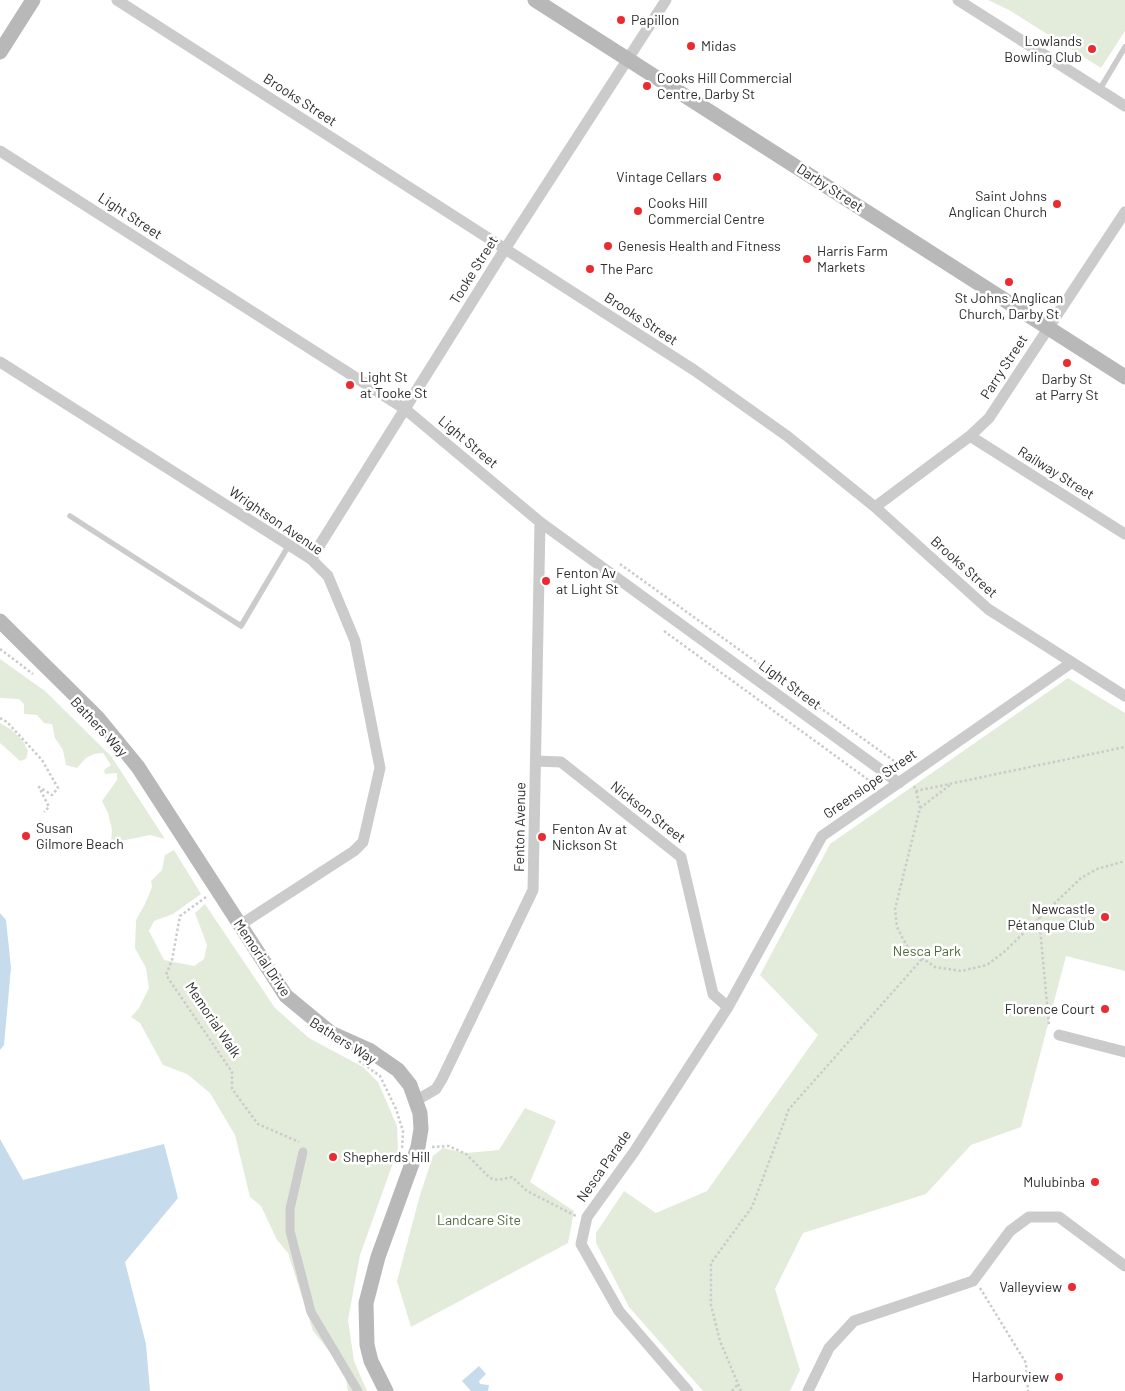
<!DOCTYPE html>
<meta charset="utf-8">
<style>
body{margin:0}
canvas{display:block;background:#fff}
</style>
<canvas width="1125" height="1391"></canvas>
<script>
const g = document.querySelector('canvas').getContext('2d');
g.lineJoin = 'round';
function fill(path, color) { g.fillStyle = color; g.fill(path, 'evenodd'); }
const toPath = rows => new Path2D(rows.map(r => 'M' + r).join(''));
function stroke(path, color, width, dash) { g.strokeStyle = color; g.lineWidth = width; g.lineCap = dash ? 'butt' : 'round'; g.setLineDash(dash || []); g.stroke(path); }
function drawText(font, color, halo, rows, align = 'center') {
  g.font = font + ' Barlow,sans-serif'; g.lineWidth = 5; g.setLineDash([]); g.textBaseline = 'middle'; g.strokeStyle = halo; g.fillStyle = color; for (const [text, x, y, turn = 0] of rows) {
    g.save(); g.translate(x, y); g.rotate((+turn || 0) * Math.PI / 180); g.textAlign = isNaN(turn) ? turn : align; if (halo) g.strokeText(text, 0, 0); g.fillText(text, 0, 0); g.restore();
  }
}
fill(toPath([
 [988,0,1125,0,1125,31,1101,68,1009,10],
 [0,659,45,691,111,756,165,839,150,835,111,843,112,830,108,813,102,801,117,780,117,773,105,774,104,770,111,765,103,753,94,754,86,758,77,768,66,765,63,750,55,738,52,724,44,723,37,715,24,714,24,704,19,699,0,698],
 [1068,678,1125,713,1125,971,1066,956,1021,1127,971,1145,926,1194,803,1233,775,1289,800,1370,790,1391,703,1391,629,1307,596,1243,596,1233,624,1191,656,1213,707,1191,818,1035,760,975,830,844],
 [0,723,12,730,23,741,28,751,26,759,20,761,0,743],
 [174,850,201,894,173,914,154,921,149,931,164,960,194,966,204,959,207,945,195,913,205,904,275,1008,309,1038,363,1067,378,1082,397,1126,398,1149,360,1255,348,1320,354,1361,367,1391,348,1391,342,1356,330,1352,313,1331,288,1253,277,1240,261,1206,250,1197,235,1135,210,1093,187,1074,163,1065,140,1023,131,1017,139,1008,149,988,146,968,135,948,136,920,145,904,152,887,151,881,162,870,165,855],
 [525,1108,556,1121,530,1182,574,1211,568,1243,411,1327,397,1281,420,1195,433,1156,443,1148,466,1153,499,1150]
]), '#e3ecdb');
fill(toPath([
 [0,913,6,920,11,968,4,1045,0,1050],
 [0,1139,23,1180,164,1144,178,1198,125,1262,146,1344,150,1391,0,1391],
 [479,1366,486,1374,479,1381,480,1384,489,1385,488,1391,471,1391,462,1381]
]), '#c6dcec');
stroke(toPath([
 [620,564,901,766],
 [664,631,874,784],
 [0,649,33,674],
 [0,718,7,722,42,760,58,788,52,795,39,787,49,807,44,812],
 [914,786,916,791,1125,747],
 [916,791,920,808,895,909,897,927,903,939,909,949,935,967,961,971,987,965,1004,952,1081,878,1097,869,1125,861],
 [920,808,950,785],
 [206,897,180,916,172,960,166,975,232,1072,232,1089,258,1124,299,1142],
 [1039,917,1049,1025],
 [359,1061,380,1076,396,1109,403,1131,402,1150],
 [432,1147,449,1146,466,1154,490,1178,498,1180,512,1177,527,1191,576,1216],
 [980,1288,1026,1363,1028,1391],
 [732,1391,738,1384],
 [741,1391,720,1341,711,1305,711,1263,752,1207,789,1109,922,959]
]), '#cbcbcb', 2.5, [2.5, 2.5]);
stroke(toPath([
 [1100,89,1125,47],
 [70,516,241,626,289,545]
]), '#cbcbcb', 5.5);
stroke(toPath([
 [303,1152,290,1209,290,1231,311,1312,358,1391]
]), '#cbcbcb', 9);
stroke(toPath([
 [117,0,694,370,787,436,875,507,988,609,1125,696],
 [958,0,1125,106],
 [0,151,405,409,540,522,899,783],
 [0,362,311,559,328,576,355,641,380,768,363,842,354,851,240,925],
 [970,436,1125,534],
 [875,507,970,436,989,418,1125,212],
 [311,559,505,249,666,0],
 [536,761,561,762,681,857,713,994,728,1007],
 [1059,1035,1125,1052],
 [417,1100,436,1089,442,1079,533,890,540,522],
 [688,1391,619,1311,581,1244,587,1217,634,1152,728,1007,822,836,1071,663],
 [808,1391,829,1348,854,1321,973,1281,1010,1231,1029,1217,1059,1217,1125,1266]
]), '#cbcbcb', 11);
stroke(toPath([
 [535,0,1125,377],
 [0,52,33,0],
 [0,621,97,717,138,767,286,996,331,1033,369,1050,398,1070,410,1085,420,1113,421,1129,418,1147,378,1257,366,1303,367,1345,371,1361,386,1391]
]), '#b8b8b8', 15);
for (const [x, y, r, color] of [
 [621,20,5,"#ea2b32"],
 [691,46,5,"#ea2b32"],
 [1092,49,5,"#ea2b32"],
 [647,86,5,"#ea2b32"],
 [717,177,5,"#ea2b32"],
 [1057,204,5,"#ea2b32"],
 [638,211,5,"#ea2b32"],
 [608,246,5,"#ea2b32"],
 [807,259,5,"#ea2b32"],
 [590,269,5,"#ea2b32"],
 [1009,282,5,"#ea2b32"],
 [1067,363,5,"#ea2b32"],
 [350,385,5,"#ea2b32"],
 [546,581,5,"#ea2b32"],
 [26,836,5,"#ea2b32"],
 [542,837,5,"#ea2b32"],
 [1105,917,5,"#ea2b32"],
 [1105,1009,5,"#ea2b32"],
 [333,1157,5,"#ea2b32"],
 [1095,1182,5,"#ea2b32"],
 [1072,1287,5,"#ea2b32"],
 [1059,1377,5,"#ea2b32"]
]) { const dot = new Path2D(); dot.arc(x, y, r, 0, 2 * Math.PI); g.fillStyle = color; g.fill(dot); stroke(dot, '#fff', 2); }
drawText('14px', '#2e2e2e', '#fff', [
 ["Papillon",631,20],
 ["Lowlands",1082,41,"right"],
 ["Bowling Club",1082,57,"right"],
 ["Midas",701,46],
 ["Cooks Hill Commercial",657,78],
 ["Centre, Darby St",657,94],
 ["Vintage Cellars",707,177,"right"],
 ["Saint Johns",1047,196,"right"],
 ["Anglican Church",1047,212,"right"],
 ["Cooks Hill",648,203],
 ["Commercial Centre",648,219],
 ["Genesis Health and Fitness",618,246],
 ["Harris Farm",817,251],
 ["Markets",817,267],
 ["The Parc",600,269],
 ["St Johns Anglican",1009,298,"center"],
 ["Church, Darby St",1009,314,"center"],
 ["Light St",360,377],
 ["at Tooke St",360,393],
 ["Darby St",1067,379,"center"],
 ["at Parry St",1067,395,"center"],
 ["Fenton Av",556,573],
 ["at Light St",556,589],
 ["Susan",36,828],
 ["Gilmore Beach",36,844],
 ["Fenton Av at",552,829],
 ["Nickson St",552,845],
 ["Newcastle",1095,909,"right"],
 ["Pétanque Club",1095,925,"right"],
 ["Florence Court",1095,1009,"right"],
 ["Shepherds Hill",343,1157],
 ["Mulubinba",1085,1182,"right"],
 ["Valleyview",1062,1287,"right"],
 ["Harbourview",1049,1377,"right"]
], 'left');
drawText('14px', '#2e2e2e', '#fff', [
 ["Brooks Street",300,100,33],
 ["Darby Street",830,188,33],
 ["Light Street",130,216,33],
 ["Tooke Street",474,270,-58],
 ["Brooks Street",641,319,33],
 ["Parry Street",1004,367,-57],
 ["Light Street",468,442,40],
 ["Railway Street",1056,473,32],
 ["Wrightson Avenue",276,521,34],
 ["Brooks Street",964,567,42],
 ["Light Street",790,685,36],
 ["Bathers Way",99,727,47],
 ["Greenslope Street",870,784,-35],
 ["Nickson Street",648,812,38],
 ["Fenton Avenue",520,827,-89],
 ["Memorial Drive",262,958,56],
 ["Memorial Walk",213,1020,56],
 ["Bathers Way",343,1041,32],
 ["Nesca Parade",604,1166,-55]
]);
drawText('14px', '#4f6a3a', '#fff', [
 ["Nesca Park",927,951],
 ["Landcare Site",479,1220]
]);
</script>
